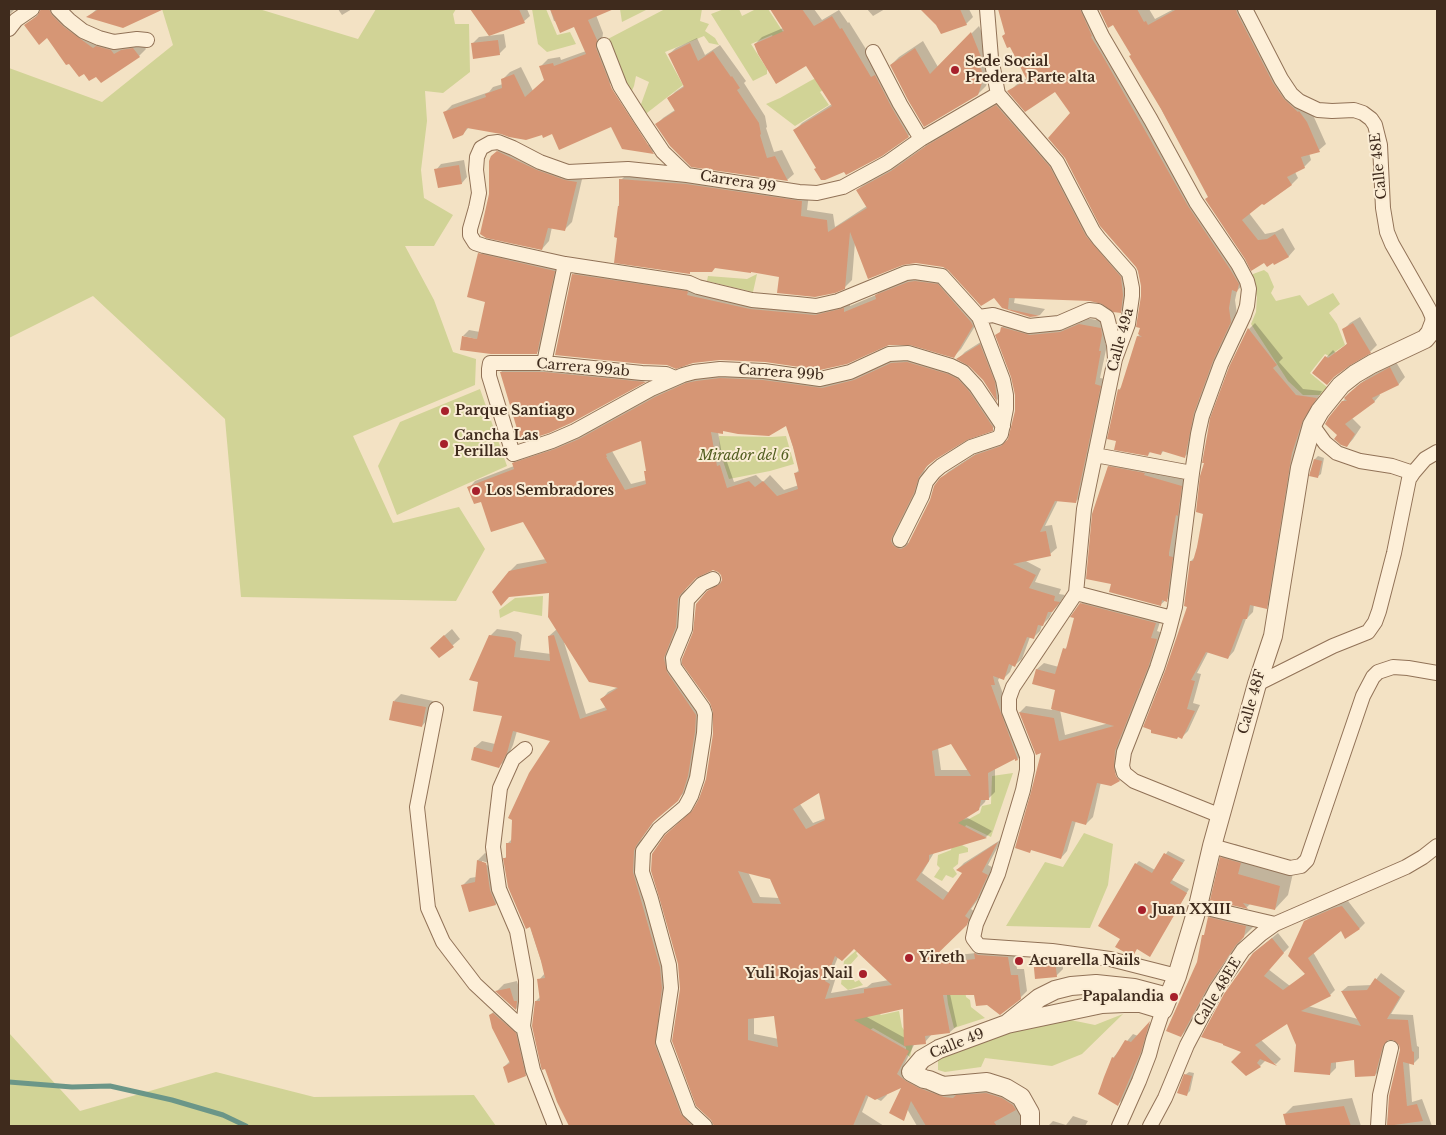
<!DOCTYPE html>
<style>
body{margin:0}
#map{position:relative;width:1446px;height:1135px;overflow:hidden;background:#f3e2c4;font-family:"Libre Baskerville",serif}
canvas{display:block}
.frame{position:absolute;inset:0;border:10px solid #3f2b1d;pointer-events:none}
</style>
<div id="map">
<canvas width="1446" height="1135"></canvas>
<div class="frame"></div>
</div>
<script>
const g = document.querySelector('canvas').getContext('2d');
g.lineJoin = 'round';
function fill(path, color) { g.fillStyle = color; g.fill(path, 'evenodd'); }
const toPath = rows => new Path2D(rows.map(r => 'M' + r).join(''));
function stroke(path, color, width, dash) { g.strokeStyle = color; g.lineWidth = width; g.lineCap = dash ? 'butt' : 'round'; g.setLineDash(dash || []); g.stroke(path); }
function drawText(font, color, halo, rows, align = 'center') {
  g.font = font + ' "Libre Baskerville",serif'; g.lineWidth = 4; g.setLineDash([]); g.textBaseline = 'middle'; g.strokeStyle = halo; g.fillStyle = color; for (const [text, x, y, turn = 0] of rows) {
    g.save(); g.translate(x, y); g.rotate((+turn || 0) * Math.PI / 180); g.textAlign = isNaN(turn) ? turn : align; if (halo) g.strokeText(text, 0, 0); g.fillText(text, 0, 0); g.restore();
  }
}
fill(toPath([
 [162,9,259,9,358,39,376,9,456,9,453,14,455,24,469,24,470,72,443,93,425,91,427,121,421,170,424,198,453,215,434,246,405,246,434,300,453,352,476,359,475,385,353,436,393,523,459,507,485,549,456,601,241,597,225,419,93,296,9,338,9,68,102,102,173,45],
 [532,9,546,9,557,35,570,32,576,44,547,52,538,44],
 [620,9,648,9,622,22],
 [665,9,702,9,700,21,709,24,705,31,715,38,719,45,709,43,704,36,665,52,683,85,643,116,640,107,649,82,636,76,634,86,630,95,606,40],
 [724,9,730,9,731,10,739,9,742,16,756,9,768,9,797,53,785,59,772,35,751,44,767,69,767,74,753,81,711,14],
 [830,71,836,82,820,92,829,105,795,126,766,104,780,98,810,81],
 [1264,270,1268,273,1274,287,1271,293,1276,301,1300,295,1308,306,1333,293,1340,304,1329,313,1337,324,1345,345,1329,356,1325,354,1310,373,1328,388,1324,395,1303,395,1288,381,1251,324,1256,312,1257,297,1251,277,1253,274],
 [757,274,753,292,707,281,708,276,747,279],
 [480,389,507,466,397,515,378,466,400,422],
 [719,436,771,437,786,436,794,464,770,471,729,479,720,452],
 [543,596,542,616,514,611,500,618,499,610,515,598],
 [1013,773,991,837,966,825,958,843,968,848,968,852,959,854,958,864,953,868,957,874,953,878,946,875,942,881,934,877,940,868,937,865,938,855,951,850,958,820,969,819,980,813,982,806,991,804,992,776],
 [1084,833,1113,844,1108,885,1090,928,1006,926,1045,862,1063,867],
 [867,941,869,943,856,953,858,956,850,965,849,972,855,982,859,980,863,985,848,990,841,984,844,961],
 [964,984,966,997,970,1000,971,1007,985,1018,954,1028,948,1004,946,987],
 [842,1002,879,1013,881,1015,899,1011,902,1027,913,1044,910,1057,906,1054,906,1047,873,1028,870,1030,856,1025],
 [1123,1014,1082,1054,1052,1066,985,1058,981,1067,945,1072,938,1070,938,1060,946,1053,1056,1017,1095,1025],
 [9,1033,80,1111,216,1072,314,1097,474,1095,496,1126,9,1126]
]), '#d1d396');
fill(toPath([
 [9,9,15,9,9,15],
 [41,9,60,9,71,20,118,43,122,48,129,43,141,42,146,49,139,56,102,81,48,36,26,25,41,12],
 [97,9,155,9,150,14,89,16],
 [338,9,352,9,342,15],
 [471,9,527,9,530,16,523,22,490,35],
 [550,9,612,9,596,15,603,33,602,41,660,146,653,152,623,148,612,125,543,133,469,127,463,134,445,112,452,105,489,92,493,87,503,84,502,80,510,72,521,67,533,91,545,80,541,66,548,59,560,57,561,60,586,51,575,25,554,21],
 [610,83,650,145,647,145,607,85],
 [771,9,814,9,822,20,839,10,848,23,849,22,916,129,908,136,882,154,845,170,817,168,795,130,802,123,832,104,807,64,755,44,762,37,783,28],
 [867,9,885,9,873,16],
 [931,9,969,9,973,17,966,24,935,23],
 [999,9,1089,9,1243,284,1237,291,1235,300,1237,314,1192,450,1185,456,1164,450,1161,454,1151,451,1148,455,1118,440,1119,390,1122,386,1138,336,1141,334,1142,286,1137,267,1071,113,1056,91,1009,92,1016,85,1027,78,1006,33],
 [1100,9,1149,9,1155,19,1174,9,1245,9,1280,77,1313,115,1326,144,1319,150,1309,153,1311,160,1304,167,1295,172,1298,178,1292,184,1264,204,1263,202,1249,213,1265,234,1275,232,1283,228,1295,249,1289,256,1275,264,1209,197,1132,55,1114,23,1108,26],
 [979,26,989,50,992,68,986,86,978,94,891,65,899,57,923,41,938,67],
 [504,34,506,47,499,54,472,44,479,37],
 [697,38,705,55,720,45,746,81,744,83,765,116,767,127,766,128,774,152,782,150,794,174,787,180,657,124,663,118,675,110,668,99,675,92,685,85,669,54,676,48],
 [1003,99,1056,160,1092,229,1127,270,1127,305,1120,312,1103,302,1090,300,1015,297,1014,303,1045,309,1040,315,1030,316,1002,307,995,296,944,266,916,262,855,242,852,280,845,287,752,271,716,267,691,271,689,273,616,236,621,180,628,173,809,194,807,210,833,214,835,227,867,206,857,190,864,184,899,164,934,140],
 [500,149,583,175,572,222,565,229,552,227,549,241,542,249,490,195,492,157],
 [464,160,467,177,462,183,436,170,441,164],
 [486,248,560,265,543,347,536,353,463,336,469,330,480,332,487,301,480,254],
 [580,268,758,302,850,302,850,306,876,295,883,289,916,275,945,278,980,318,961,349,954,356,910,343,573,275],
 [1360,317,1377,345,1370,352,1313,372,1333,350,1336,353,1348,343,1343,330,1350,323],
 [1086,318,1107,322,1108,327,1105,344,1107,345,1100,378,1106,379,1083,495,1076,501,1058,500,1045,526,1052,525,1057,548,1050,554,1024,560,1041,569,1035,582,1061,589,1059,594,1065,595,1059,604,1052,612,1049,618,1042,625,1040,631,1033,638,1030,637,1022,659,1015,665,1013,664,1010,672,1004,678,1000,677,998,680,1024,752,1018,759,1015,758,995,768,995,792,989,798,986,799,985,802,978,809,966,817,992,831,986,837,935,851,922,873,949,893,963,873,958,869,964,863,1002,839,988,865,994,868,984,891,971,909,975,912,973,917,931,958,976,953,982,947,1015,951,1017,969,1024,969,1027,991,1020,998,975,993,950,994,957,1026,950,1032,932,1034,925,1042,915,1043,903,1067,913,1075,993,1087,1023,1105,1022,1126,917,1126,899,1095,904,1085,873,1062,887,1095,881,1101,869,1095,862,1112,884,1126,715,1126,681,989,694,810,707,780,714,734,715,711,694,632,697,604,715,585,723,581,722,574,715,569,698,575,687,586,684,592,683,619,670,651,702,708,689,785,684,793,657,817,642,838,640,843,666,959,660,1033,687,1108,706,1126,570,1126,558,1102,536,1001,541,996,539,980,545,973,530,926,505,858,507,856,507,844,512,839,552,740,517,731,513,745,506,760,499,766,472,759,475,747,482,741,495,744,504,715,490,636,497,629,518,632,522,635,520,650,551,654,549,636,557,629,551,592,510,571,517,564,546,559,524,521,482,500,469,488,475,481,514,466,513,463,520,456,563,443,586,433,663,391,694,377,703,374,829,381,899,357,955,368,999,423,992,429,966,438,931,461,925,469,903,542,909,543,910,542,941,479,948,472,983,449,1009,440,1016,411,1016,395,1002,330,1002,327,1009,321],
 [786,424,800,469,796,473,799,485,784,490,770,475,763,482,756,475,734,482,726,459,723,460,718,432,722,432,725,430],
 [642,439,647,470,647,480,631,484,612,451],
 [564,642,618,687,608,692,602,699,606,707,586,714],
 [952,742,969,770,941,770,938,748],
 [820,791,826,818,813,823,800,804],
 [748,872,771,878,779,898,760,897],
 [854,947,889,980,872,983,867,987,831,993,836,977,831,974,838,957],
 [904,1008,905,1038,865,1016],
 [775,1014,779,1039,754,1034,754,1017],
 [1255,323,1283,358,1279,362,1303,389,1322,391,1309,412,1298,445,1273,600,1266,607,1254,604,1253,612,1246,619,1234,651,1228,658,1208,652,1197,673,1201,674,1193,703,1200,705,1188,731,1182,737,1166,672,1189,606,1191,561,1195,557,1249,329],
 [987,338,1004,394,997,400,983,379,970,365,958,359,965,352],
 [1396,362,1405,377,1399,384,1379,393,1380,395,1374,402,1352,418,1361,427,1353,439,1347,446,1339,435,1343,401,1357,386,1369,377],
 [507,366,650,376,645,381,571,422,501,372],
 [1318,456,1324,458,1321,474,1317,477,1315,459],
 [1116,460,1187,479,1175,546,1175,550,1178,551,1173,594,1160,605,1113,583,1109,467],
 [1088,597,1162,616,1157,631,1163,633,1155,657,1122,743,1126,774,1120,779,1113,770,1118,780,1120,780,1111,785,1101,782,1093,817,1086,824,1076,821,1067,851,1061,858,1032,849,1030,851,1043,751,1036,753,1020,712,1026,706,1052,710,1057,690,1033,683,1037,669,1044,663,1059,667,1065,649,1068,646,1081,604],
 [1060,710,1109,723,1065,735],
 [452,629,460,639,439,657,438,641],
 [401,694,433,701,429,718,422,726,394,701],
 [1235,844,1254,850,1251,861,1293,873,1288,895,1275,909,1251,903,1247,907,1212,899,1221,858],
 [1168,851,1185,860,1172,880,1189,889,1152,952,1122,939,1136,864,1139,861,1155,870],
 [485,853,493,857,503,897,496,904,470,911,463,885,470,878,476,877,478,860],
 [482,861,492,864,491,867,482,863],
 [1348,901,1365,923,1360,928,1341,929,1313,952,1335,990,1330,995,1308,1006,1358,1019,1342,991,1348,986,1372,985,1381,973,1405,991,1391,1014,1413,1015,1417,1046,1419,1047,1419,1058,1414,1063,1409,1062,1412,1102,1422,1099,1432,1126,1387,1126,1390,1096,1401,1050,1400,1044,1394,1038,1388,1039,1381,1069,1375,1075,1355,1058,1336,1061,1336,1068,1330,1074,1298,1045,1287,1022,1261,1040,1281,1059,1276,1064,1266,1060,1260,1066,1246,1074,1243,1052,1255,952,1278,933,1289,947,1268,969,1290,986,1306,973,1305,922,1311,916,1341,903],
 [1219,909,1254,917,1253,927,1244,936,1218,975,1190,1026,1181,1036,1209,918],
 [1041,952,1062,954,1063,969,1056,976,1034,959],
 [517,981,523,1002,516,1009,497,991,504,984],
 [498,1008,522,1026,532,1068,525,1075,504,1067,510,1061,490,1015],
 [1155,1018,1147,1044,1125,1098,1118,1104,1113,1058,1133,1034,1138,1036],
 [1189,1072,1194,1073,1190,1091,1187,1094,1185,1075],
 [1352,1098,1361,1126,1287,1126,1285,1114,1293,1106],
 [1073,1116,1088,1121,1085,1126,1048,1126,1053,1121,1066,1125]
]), '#0003');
stroke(toPath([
 [9,1082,72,1087,110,1086,172,1100,223,1115,246,1126]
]), '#6b9688', 5);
fill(toPath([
 [41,9,49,9,52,15,64,27,93,48,96,46,111,50,114,54,121,50,133,48,140,57,101,83,96,77,89,81,84,74,79,77,69,64,66,65,47,38,39,45,24,25,37,16],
 [99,9,164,9,123,28,86,17],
 [470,9,519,9,525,23,489,36],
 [550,9,614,9,588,20,597,40,596,48,612,89,654,154,622,149,611,127,559,150,552,134,543,138,542,135,526,140,509,137,501,134,467,128,463,135,453,139,443,112,486,97,485,94,502,88,501,79,514,74,525,97,544,80,539,66,553,63,554,66,586,54,574,27,560,33],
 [770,9,802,9,814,26,832,16,840,29,842,28,871,77,875,75,892,108,909,137,882,156,846,175,844,172,825,180,821,180,814,169,816,168,793,130,832,106,806,66,776,84,758,54,754,44,784,31],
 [920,9,960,9,967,25,941,34,936,25],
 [998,9,1080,9,1092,36,1091,37,1101,53,1188,206,1230,269,1239,284,1237,292,1232,290,1229,308,1231,322,1213,361,1194,413,1185,458,1162,451,1161,455,1149,452,1148,456,1114,450,1116,441,1107,439,1118,389,1120,390,1137,336,1142,337,1138,334,1140,328,1136,327,1141,296,1141,286,1138,271,1136,267,1100,226,1065,158,1048,138,1070,113,1055,92,1025,112,1007,91,1027,80,1010,47,1007,48,1002,36,1005,34],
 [1099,9,1137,9,1144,22,1146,21,1148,25,1177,9,1236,9,1237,13,1273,83,1284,99,1298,112,1299,111,1307,122,1320,152,1301,157,1305,168,1287,177,1292,185,1264,205,1262,204,1242,220,1258,240,1267,239,1275,234,1289,257,1274,265,1273,263,1267,267,1264,263,1251,271,1245,259,1205,199,1208,197,1161,109,1129,56,1131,55,1113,25,1108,28],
 [971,32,982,59,978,61,984,77,978,95,924,127,908,100,890,65,915,48,930,74],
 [498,40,500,55,473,59,471,43],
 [690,43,698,61,713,51,731,77,732,76,740,88,737,90,759,123,761,134,760,135,767,158,775,156,788,181,691,167,670,146,655,124,675,111,667,98,684,87,668,54],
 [996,105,1050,167,1086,236,1121,277,1123,295,1121,313,1113,312,1102,304,1090,301,1009,298,1008,309,1040,316,1030,317,1002,308,994,298,981,306,948,270,943,267,916,263,903,265,868,279,850,232,845,289,835,293,815,297,777,293,779,277,751,272,751,273,715,268,712,272,690,272,690,274,614,263,617,238,614,237,618,206,619,206,619,179,686,184,802,201,801,216,827,220,828,232,867,208,856,190,891,171,926,146],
 [497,151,537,170,565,180,577,182,565,231,548,228,542,250,486,238,480,234,489,194,489,161,491,156],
 [459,165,462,184,438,188,434,169],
 [478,253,555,271,537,354,491,354,460,350,462,336,477,339,485,302,467,297],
 [572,274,687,291,688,292,687,295,750,309,815,315,844,308,844,312,876,299,875,295,908,282,915,281,938,284,971,322,973,326,954,358,910,345,889,345,847,364,820,370,765,362,720,360,693,363,676,369,667,365,643,364,555,355],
 [1353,323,1371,353,1349,366,1334,377,1327,385,1312,373,1325,356,1328,358,1347,344,1342,329],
 [1079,324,1101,328,1102,335,1099,351,1101,351,1095,384,1101,386,1076,503,1055,501,1040,532,1046,531,1051,556,1013,564,1036,575,1029,588,1055,596,1054,601,1060,602,1052,612,1048,612,1043,626,1038,625,1034,639,1027,637,1015,667,1009,664,1004,680,993,676,995,685,991,685,1018,760,1015,761,1015,759,988,773,989,800,981,800,979,810,958,823,987,838,929,855,929,861,916,880,943,900,962,873,956,870,998,842,982,872,988,875,977,899,965,916,969,919,967,925,927,964,975,959,974,953,978,955,1008,957,1011,975,1018,975,1021,999,1000,1015,987,1005,976,1006,974,995,943,995,950,1033,925,1036,926,1044,904,1046,903,1009,854,1020,909,1051,897,1074,906,1081,919,1088,944,1097,953,1098,956,1095,986,1093,1002,1098,1013,1105,1016,1110,994,1122,997,1126,926,1126,911,1101,904,1121,889,1113,901,1088,875,1100,866,1095,853,1126,714,1126,711,1120,696,1106,672,1041,680,989,678,964,659,897,651,871,652,854,665,835,692,811,699,799,706,779,713,734,713,712,710,703,682,664,682,659,693,632,696,604,707,591,720,584,722,580,721,575,718,572,713,570,696,578,680,595,678,599,676,627,664,658,667,672,696,715,695,732,688,776,683,792,678,801,653,822,636,846,634,851,633,872,660,967,662,988,655,1045,681,1114,692,1126,569,1126,557,1102,545,1069,542,1070,541,1067,532,1026,535,1001,540,1001,537,979,545,978,541,961,530,927,526,929,508,887,503,858,506,858,506,843,511,843,512,820,508,818,529,773,550,741,513,731,507,753,499,768,471,760,474,747,492,752,502,716,473,711,478,682,469,680,489,635,511,638,516,642,514,657,550,661,548,636,554,635,580,719,607,710,600,699,618,688,589,682,548,617,549,593,509,597,501,606,492,592,509,571,547,563,523,522,491,532,481,502,474,504,467,487,514,469,512,463,555,449,579,439,655,397,686,383,696,381,720,378,763,380,822,388,854,380,891,363,907,362,948,374,958,379,969,391,993,427,993,431,967,440,936,459,927,466,919,477,914,493,892,537,891,541,893,545,897,548,901,549,905,547,908,544,930,500,934,486,940,478,975,455,1001,446,1008,439,1015,411,1015,395,1011,377,995,335,1000,332,1001,327,1030,335,1060,332],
 [786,426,793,447,799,472,794,473,798,489,777,496,763,481,755,487,749,481,727,488,720,465,717,466,711,432,723,434,723,431,738,434,769,436],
 [641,441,646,471,644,471,646,484,625,490,606,457,607,457,606,454],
 [951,744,971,776,935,776,932,751],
 [819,793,825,820,806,829,793,809],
 [738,871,770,879,781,904,753,903],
 [854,949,892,985,864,989,864,993,825,999,830,984,825,981,835,956,842,961],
 [774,1016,778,1047,748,1040,748,1019],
 [1248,328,1277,365,1273,368,1296,395,1317,398,1303,420,1292,453,1267,609,1250,605,1247,619,1243,619,1228,659,1206,652,1191,680,1195,681,1187,709,1195,711,1182,739,1178,737,1177,739,1151,733,1151,730,1143,727,1165,671,1187,607,1184,606,1190,561,1193,561,1197,547,1203,514,1196,512,1200,476,1204,463,1202,463,1207,436,1210,418,1229,367],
 [980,344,995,382,997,402,983,380,969,366,956,359],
 [1390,367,1399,385,1372,398,1375,402,1345,424,1355,434,1347,447,1341,445,1334,439,1337,435,1325,424,1329,417,1342,401,1347,401,1344,398,1349,393,1361,383],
 [500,372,544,372,646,382,571,423,549,433,521,442],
 [1314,459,1322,461,1318,478,1309,476],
 [1108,466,1145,473,1144,475,1182,486,1178,516,1176,515,1169,553,1169,556,1173,557,1167,602,1162,600,1161,606,1109,592,1111,584,1086,579,1092,514],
 [1080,603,1156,623,1151,638,1157,639,1149,665,1115,751,1114,768,1116,776,1120,781,1111,786,1097,783,1086,825,1072,821,1061,859,1031,850,1030,853,1015,848,1031,792,1041,753,1036,755,1019,712,1054,718,1059,741,1114,726,1051,709,1055,690,1032,684,1036,669,1055,674,1063,648,1066,649,1074,618,1070,617],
 [444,635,454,647,439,658,430,648],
 [393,701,426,707,422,727,389,720],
 [1164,853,1183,863,1170,883,1187,893,1150,957,1137,949,1133,956,1128,954,1115,947,1120,939,1098,926,1135,863,1152,873],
 [1220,857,1241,863,1238,874,1280,886,1275,910,1243,903,1248,909,1210,900],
 [477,860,486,863,486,862,490,890,496,905,469,912,461,885,475,882],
 [1342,906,1360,929,1345,939,1341,931,1308,958,1331,996,1301,1011,1361,1026,1341,991,1367,990,1375,978,1400,997,1387,1019,1408,1020,1412,1051,1414,1052,1414,1065,1403,1062,1407,1106,1417,1104,1423,1121,1387,1126,1389,1096,1400,1050,1399,1045,1393,1040,1388,1040,1383,1046,1375,1076,1355,1077,1354,1060,1331,1063,1330,1075,1294,1072,1296,1045,1287,1024,1255,1045,1277,1066,1260,1059,1257,1063,1261,1067,1246,1076,1231,1062,1241,1052,1223,1045,1223,1044,1201,1037,1224,994,1253,953,1272,938,1284,953,1264,976,1283,990,1305,974,1288,956,1304,921,1334,908],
 [1208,917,1246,926,1244,937,1236,945,1209,985,1181,1037,1166,1031,1197,962,1202,935,1204,935],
 [1033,958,1055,960,1057,977,1035,979],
 [510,988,514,1001,517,1001,516,1010,495,991],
 [493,1013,516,1033,526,1076,508,1083,503,1067,510,1063,492,1028,489,1015],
 [1150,1021,1141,1052,1118,1106,1098,1094,1104,1077,1112,1057,1114,1058,1125,1040,1131,1042],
 [1184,1074,1192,1076,1187,1096,1177,1093],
 [1344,1106,1351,1126,1286,1126,1283,1114]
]), '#d69675');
const minor = toPath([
 [58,9,69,20,83,31,99,38,114,42,137,39,147,40],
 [987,9,991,58,998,94,1057,162,1093,231,1099,239,1129,273,1132,288,1132,296,1128,324,1115,359,1084,509,1076,593,1013,687,1009,698,1009,711,1027,756,1027,770,1023,790,998,874,976,924,973,938,979,946,1052,951,1110,959,1177,976],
 [1089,9,1102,36,1151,120,1196,202,1238,264,1247,281,1249,289,1247,306,1244,315,1221,364,1202,416,1198,434,1192,473,1175,607,1168,634,1157,668,1124,752,1122,766,1124,773,1134,781,1221,816],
 [1245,9,1281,79,1291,94,1299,101,1318,110,1332,111,1354,110,1363,113,1371,119,1375,125,1380,145,1383,208,1387,232,1392,244,1429,309,1432,316,1433,325],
 [9,29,16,20,32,9],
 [604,45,620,86,641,119,663,152,687,175],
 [873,52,900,104,921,139],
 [998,94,921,139,887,163,843,187,817,193,799,192,687,175,628,169,568,172,540,162,513,148,498,142,490,143,481,148,477,157,476,170,479,193,476,208,470,229,470,235,475,243,484,246,565,264,689,283,698,287,752,300,797,304,816,306,838,301,906,273,915,272,942,276,979,317,993,315,1029,326,1059,323,1089,310,1098,311,1107,317,1114,345,1115,359],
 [544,363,565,264],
 [675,378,666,374,642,373,544,363,490,363,489,369,489,376,513,454,552,441,575,431,651,389,683,375,694,372,720,369,764,371,820,379,850,372,889,354,908,353,951,366,963,372,976,386,1003,426],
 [1312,425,1325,443,1337,453,1360,461,1392,466,1413,473],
 [1095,455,1192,473],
 [900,540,922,496,926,482,934,472,941,466,971,447,998,438,1001,434,1006,409,1006,395,1003,380,979,317],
 [1076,593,1172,618],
 [1257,684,1333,646,1368,632,1375,622,1379,611,1394,553,1409,479,1413,473,1425,459,1437,452],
 [436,709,417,807,428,908,443,942,475,984,520,1026,523,1026],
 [525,749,513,759,500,788,493,847,499,889,517,931,526,980,526,1002,523,1026,533,1070,555,1126],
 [1212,846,1290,868,1301,866,1307,860,1363,696,1373,677,1378,672,1393,667,1408,668,1437,673],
 [1198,906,1275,924],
 [705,1126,689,1111,663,1042,671,988,669,965,651,899,642,872,643,851,659,829,685,807,691,796,697,778,704,733,705,714,703,708,674,667,673,658,685,629,687,600,702,584,713,579],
 [1119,1126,1139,1081,1149,1055,1153,1040,1163,1010],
 [1150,1126,1165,1098,1187,1045,1216,990,1243,950,1261,934,1275,924,1406,867,1423,857,1437,846],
 [1378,1126,1380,1095,1391,1048]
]);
const tertiary = toPath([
 [1008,1023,1039,998,1055,990,1071,986,1096,984,1134,988,1168,997],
 [1030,1126,1030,1113,1021,1097,1006,1088,987,1082,943,1086,929,1080,924,1079,911,1072,922,1059,939,1049,1007,1024,1102,1004,1124,1003,1140,1003,1163,1010,1177,976,1198,906,1212,846,1257,684,1273,636,1300,468,1312,425,1320,411,1341,385,1355,374,1372,364,1425,339,1430,333,1433,325]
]);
stroke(minor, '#917257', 16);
stroke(tertiary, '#917257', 20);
stroke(minor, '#fdefd8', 14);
stroke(tertiary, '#fdefd8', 18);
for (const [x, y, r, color] of [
 [955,70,5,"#a7202b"],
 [445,411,5,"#a7202b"],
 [444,444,5,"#a7202b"],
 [476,491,5,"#a7202b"],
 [1142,910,5,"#a7202b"],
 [909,958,5,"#a7202b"],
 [1019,961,5,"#a7202b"],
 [863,974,5,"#a7202b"],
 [1174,997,5,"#a7202b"]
]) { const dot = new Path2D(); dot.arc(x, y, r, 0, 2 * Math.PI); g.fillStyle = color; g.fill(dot); stroke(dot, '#faecd4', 2); }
drawText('bold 14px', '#3f2b1d', '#faecd4', [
 ["Sede Social",965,62],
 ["Predera Parte alta",965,78],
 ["Parque Santiago",455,411],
 ["Cancha Las",454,436],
 ["Perillas",454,452],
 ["Los Sembradores",486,491],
 ["Juan XXIII",1152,910],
 ["Yireth",919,958],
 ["Acuarella Nails",1029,961],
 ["Yuli Rojas Nail",853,974,"right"],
 ["Papalandia",1164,997,"right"]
], 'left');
drawText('14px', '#3f2b1d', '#faecd4', [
 ["Calle 48E",1379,166,-96],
 ["Carrera 99",738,182,9],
 ["Calle 49a",1121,340,-75],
 ["Carrera 99ab",583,368,5],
 ["Carrera 99b",781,373,4],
 ["Calle 48F",1252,702,-74],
 ["Calle 48EE",1218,992,-59],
 ["Calle 49",957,1044,-22]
]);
drawText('italic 14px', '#535e21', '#faecd4', [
 ["Mirador del 6",744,456]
]);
</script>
